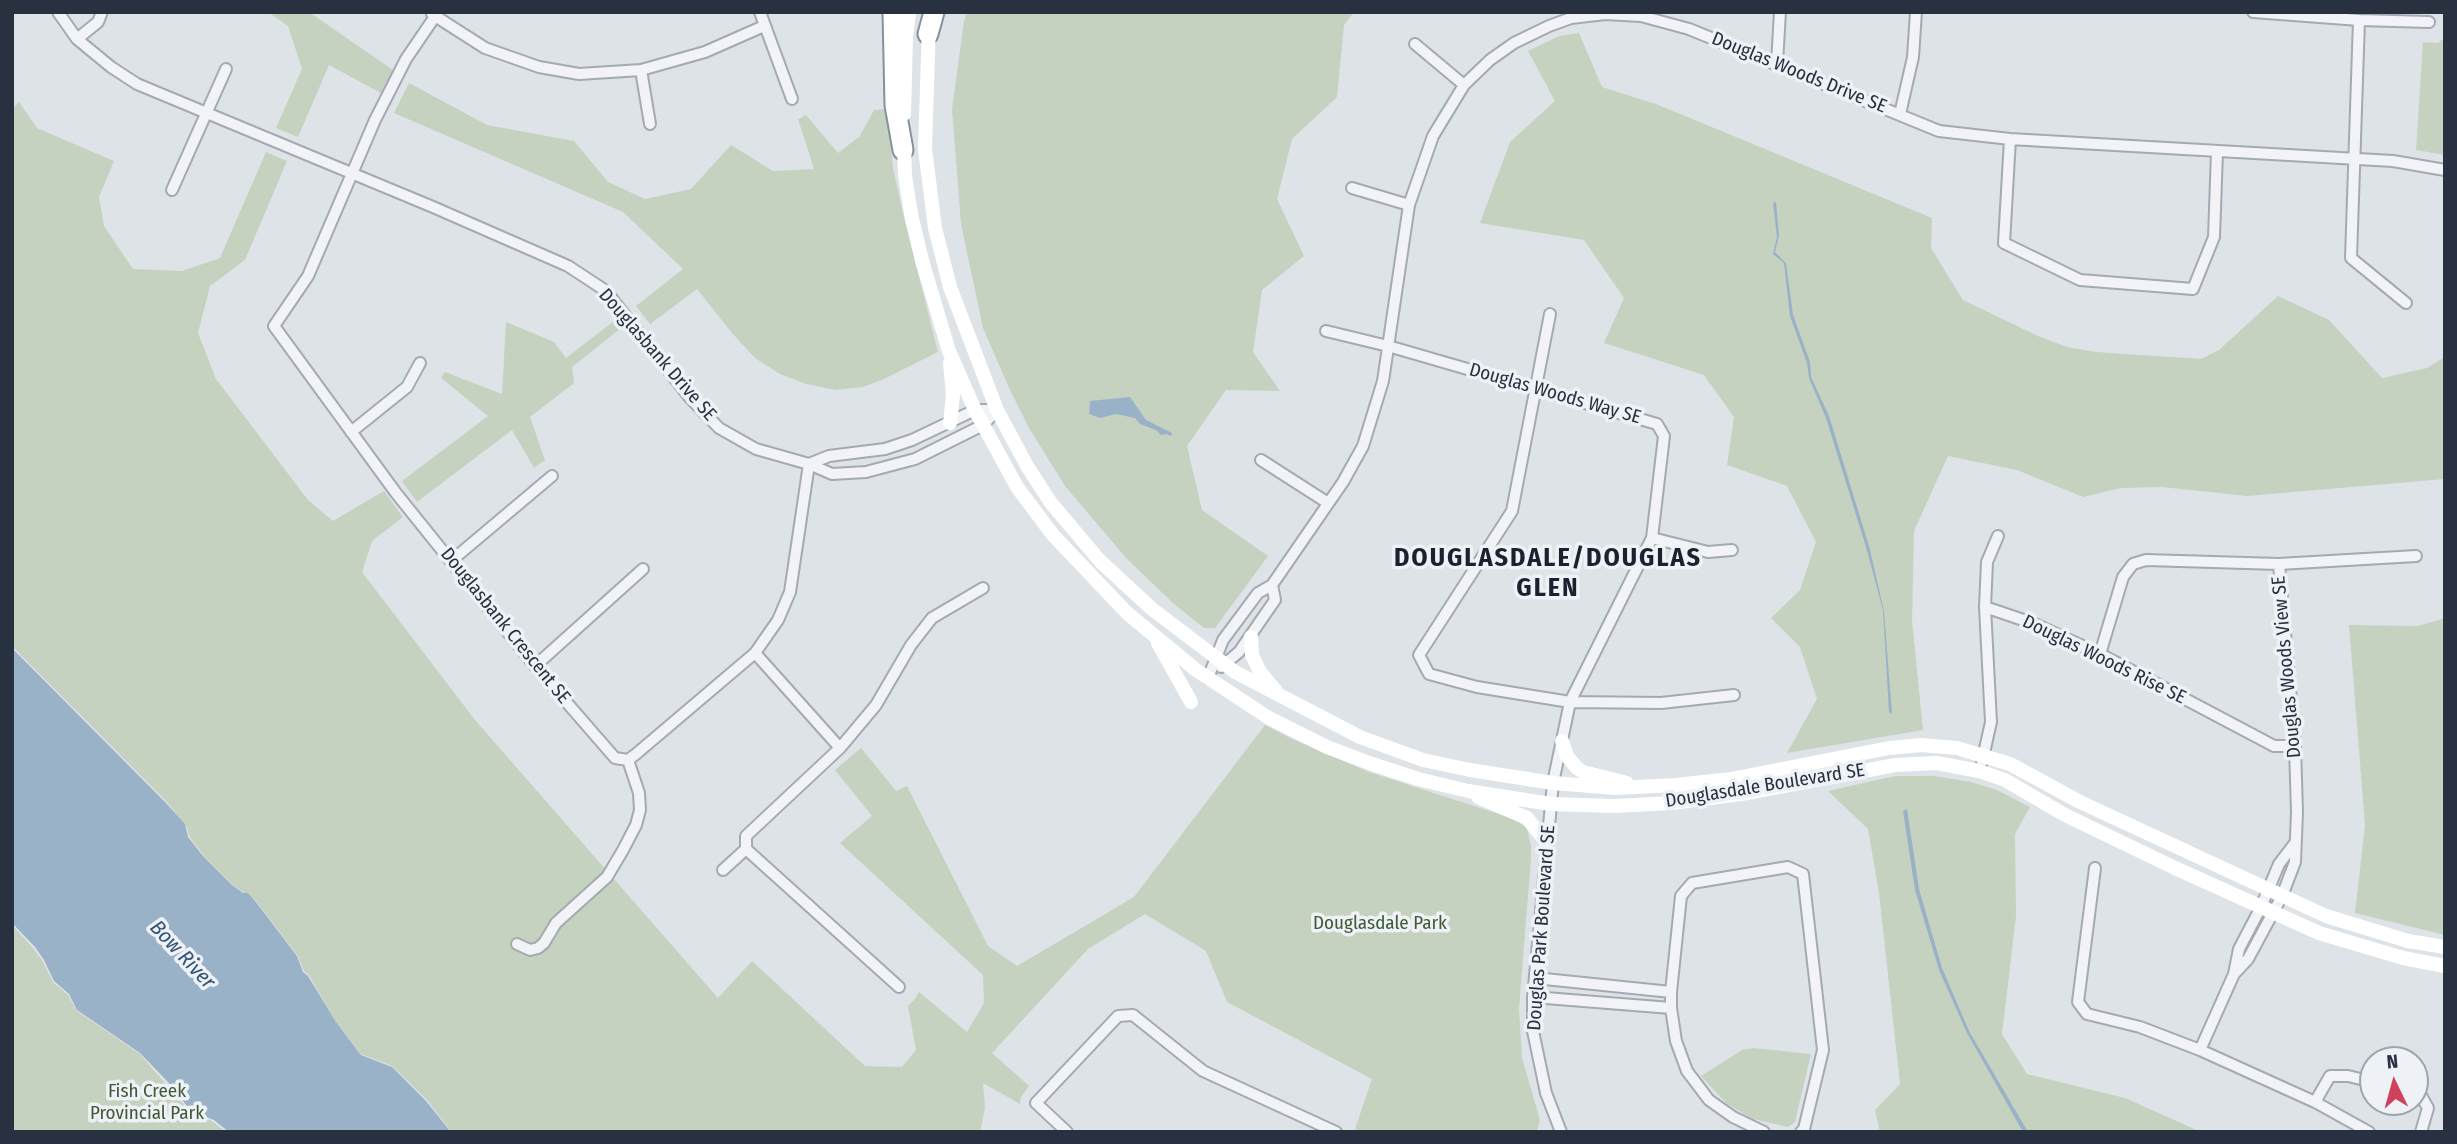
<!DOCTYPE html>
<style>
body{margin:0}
#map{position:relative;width:2457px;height:1144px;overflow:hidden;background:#dee3e8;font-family:"Fira Sans Condensed",sans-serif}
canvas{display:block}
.frame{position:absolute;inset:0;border:14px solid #27313f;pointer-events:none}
.north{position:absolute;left:2359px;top:1046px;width:70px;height:70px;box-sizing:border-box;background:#eef1f6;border:2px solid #9ea4ad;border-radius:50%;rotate:355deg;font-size:19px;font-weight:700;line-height:28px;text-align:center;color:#27313f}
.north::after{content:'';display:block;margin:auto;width:24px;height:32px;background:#ce425e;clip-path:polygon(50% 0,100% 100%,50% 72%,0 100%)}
</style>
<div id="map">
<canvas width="2457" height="1144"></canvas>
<div class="frame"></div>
<div class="north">N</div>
</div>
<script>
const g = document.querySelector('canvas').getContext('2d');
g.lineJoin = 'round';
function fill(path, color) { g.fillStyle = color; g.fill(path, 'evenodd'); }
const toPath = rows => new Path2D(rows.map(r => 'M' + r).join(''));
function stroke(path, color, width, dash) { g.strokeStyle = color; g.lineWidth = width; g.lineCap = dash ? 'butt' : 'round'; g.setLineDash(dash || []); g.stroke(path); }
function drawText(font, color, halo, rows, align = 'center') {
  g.font = font + ' "Fira Sans Condensed",sans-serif'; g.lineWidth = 7; g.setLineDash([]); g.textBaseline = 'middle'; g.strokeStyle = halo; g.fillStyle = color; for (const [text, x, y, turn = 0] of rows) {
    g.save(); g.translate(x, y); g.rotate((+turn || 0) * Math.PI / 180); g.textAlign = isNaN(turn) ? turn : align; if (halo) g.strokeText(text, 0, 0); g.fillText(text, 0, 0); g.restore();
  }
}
fill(toPath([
 [268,12,309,12,393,70,381,93,329,65,298,137,276,128,302,69,288,26],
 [967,12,1354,12,1344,25,1337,97,1292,139,1277,199,1304,256,1262,290,1253,352,1280,391,1226,390,1187,446,1202,510,1268,556,1215,628,1204,628,1173,603,1127,559,1065,486,1029,428,1010,390,983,328,961,224,952,109,964,21],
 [1579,33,1602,87,1656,104,1932,218,1931,248,1963,300,2038,336,2067,347,2096,352,2201,359,2219,350,2278,296,2329,320,2382,378,2427,368,2445,357,2445,479,2247,496,2162,487,2121,488,2083,497,2017,470,1948,456,1914,531,1912,620,1923,730,1787,753,1817,699,1800,647,1771,618,1800,590,1816,542,1787,486,1727,465,1734,417,1704,375,1604,343,1624,298,1584,240,1480,223,1510,142,1555,101,1528,51,1559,36],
 [2445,37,2445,155,2416,150,2423,42,2438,43],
 [409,83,487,125,574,141,608,182,645,199,691,189,731,145,773,171,814,169,798,119,806,115,838,153,860,136,874,110,887,109,893,168,902,209,938,352,884,379,863,387,836,390,806,384,780,374,755,358,732,333,697,289,650,324,636,306,683,269,623,212,394,113],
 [19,102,37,128,114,161,99,197,104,226,133,269,182,271,220,258,266,152,287,161,245,260,210,286,198,333,216,379,308,500,333,521,384,491,403,517,372,541,362,572,475,720,718,998,752,961,865,1066,902,1067,916,1050,908,1006,914,1000,919,992,967,1032,984,1003,983,975,840,843,872,816,835,770,861,748,896,791,907,786,988,946,1017,966,1134,897,1265,725,1292,739,1369,772,1514,819,1527,828,1531,846,1531,858,1519,1009,1522,1058,1540,1120,1537,1131,1363,1132,1355,1129,1372,1079,1227,1002,1206,951,1145,914,1088,949,992,1053,1029,1086,1021,1097,1020,1104,983,1083,985,1108,980,1132,452,1132,426,1099,392,1066,361,1054,336,1022,309,975,304,971,298,956,256,901,248,893,244,893,233,885,204,856,189,836,187,827,167,802,12,646,12,109],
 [614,321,620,329,572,367,574,383,530,417,545,460,534,468,512,430,417,502,402,481,488,416,441,378,445,372,502,394,506,322,554,342,566,358],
 [2445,618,2445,935,2355,913,2365,825,2349,625,2418,626],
 [1895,776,1934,776,1971,782,1997,790,2030,807,2015,834,2016,916,2002,1034,2027,1074,2125,1098,2201,1132,1880,1132,1875,1110,1900,1084,1879,893,1868,829,1828,791],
 [12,925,33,948,42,960,53,982,68,995,77,1011,140,1054,190,1112,212,1121,226,1132,12,1132],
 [1754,1048,1811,1054,1795,1122,1788,1127,1753,1119,1727,1104,1701,1076,1742,1050]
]), '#c5d2bf');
fill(toPath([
 [1776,202,1779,236,1775,252,1786,263,1793,315,1810,362,1811,377,1829,416,1869,546,1884,611,1892,714,1889,712,1883,610,1866,547,1826,418,1809,378,1807,363,1790,316,1784,263,1773,254,1777,237,1773,203],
 [1130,397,1146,420,1172,433,1171,436,1166,434,1161,435,1156,430,1140,424,1135,418,1116,414,1100,418,1089,414,1090,401],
 [12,648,166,803,185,824,188,837,203,856,232,885,243,893,248,893,256,902,297,956,303,972,308,976,336,1022,361,1055,392,1067,426,1101,451,1132,229,1132,214,1120,191,1111,167,1081,140,1053,77,1010,69,994,54,981,44,960,35,947,12,923],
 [1907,809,1919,889,1942,968,1969,1031,2028,1132,2023,1132,1967,1033,1939,970,1915,890,1903,811]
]), '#99b2c8');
const street = toPath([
 [58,12,77,39,111,67,137,84,433,207,568,266,606,291,690,398,719,428,756,449,809,464,832,474,866,472,915,459,983,425,997,410],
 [438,12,406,59,375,120,308,276,274,326,396,493,535,666,615,758,628,760,636,754,755,653,778,620,790,592,809,464],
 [760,12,792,99],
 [2253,12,2359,20,2351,258,2406,303],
 [432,14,485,48,539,67,579,74,641,70,705,52,764,26],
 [2359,20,2429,22],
 [77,39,98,22,102,12],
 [1415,44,1464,85],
 [1777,63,1780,12],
 [641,70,650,124],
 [1900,114,1913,57,1916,12],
 [2010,139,2004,243,2080,280,2193,289,2214,237,2217,152],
 [1352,188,1409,205],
 [172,190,226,69],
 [1550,314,1512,511,1419,655,1429,674,1477,687,1570,702,1661,703,1734,695],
 [1326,331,1388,346,1657,424,1664,436,1652,538,1570,702,1553,783,1533,997,1533,1031,1546,1093,1561,1132],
 [351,432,407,387,420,363],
 [1261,460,1328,503],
 [809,464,829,456,885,449,912,440,975,410,997,410],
 [1652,538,1708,552,1732,550],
 [451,561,552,476],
 [2279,564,2416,556],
 [1985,607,1987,562,1998,536],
 [755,653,840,748],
 [2100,654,2123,577,2133,564,2146,560,2279,564,2295,746,2297,812,2295,862,2282,896,2248,959,2234,974],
 [535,666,643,569],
 [1221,667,1239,652,1275,600,1272,585],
 [1208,678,1223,640,1258,593,1272,585,1343,482,1363,446,1383,381,1409,205,1433,136,1464,85,1490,60,1514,43,1549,26,1571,18,1605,14,1641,16,1689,29,1939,131,2010,139,2393,161,2445,170],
 [1982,762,1991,722,1985,607,2035,624,2100,654,2274,746,2295,746],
 [746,849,899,987],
 [2095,868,2078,1002,2087,1014,2140,1027,2200,1050,2315,1102,2369,1132],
 [723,870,746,849,746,836,840,748,876,705,911,645,932,618,983,588],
 [517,944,530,950,538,948,544,943,556,923,607,877,623,850,636,825,640,810,639,793,628,760],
 [1535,978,1671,992],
 [1533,997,1671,1008],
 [2200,1050,2234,974,2239,949,2261,907,2279,864,2295,843],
 [2415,1091,2419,1092,2428,1108,2421,1132],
 [2315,1102,2330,1076,2348,1076,2373,1082],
 [1067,1132,1036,1103,1118,1016,1133,1015,1203,1071,1336,1132],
 [1764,1132,1733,1117,1709,1100,1687,1071,1676,1041,1671,1008,1671,992,1681,896,1692,883,1788,867,1803,874,1823,1050,1804,1129,1801,1132]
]);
const highway = toPath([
 [893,12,895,105,903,150],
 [928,34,934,12]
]);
stroke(street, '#a3aab2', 14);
stroke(highway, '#86919f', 23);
stroke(street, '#f1f3f6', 10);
stroke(toPath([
 [929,24,925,149,935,228,950,287,997,410,1027,466,1051,503,1100,561,1152,609,1235,672,1360,737,1423,760,1470,770,1553,783,1616,788,1676,785,1731,779,1889,748,1921,745,1957,748,2010,764,2080,802,2326,916,2408,941,2445,947],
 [904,114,906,37,909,12],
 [904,141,905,176,912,219,923,264,949,351,975,410,1017,487,1053,535,1127,613,1196,670,1269,718,1327,747,1372,764,1418,779,1468,791,1551,804,1614,806,1672,803,1741,794,1895,765,1937,763,1979,771,2005,780,2065,815,2175,868,2319,933,2403,958,2445,966],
 [950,423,953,395,950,363],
 [1251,637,1252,655,1260,672,1276,691],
 [1158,643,1191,702],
 [1562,741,1567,756,1577,768,1583,772,1627,783],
 [1478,797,1527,818,1547,843]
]), '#fff', 14);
stroke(highway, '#fff', 19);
drawText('19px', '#27313f', '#eef1f6', [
 ["Douglas Woods Drive SE",1799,73,22],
 ["Douglasbank Drive SE",657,355,49],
 ["Douglas Woods Way SE",1555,394,16],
 ["Douglasbank Crescent SE",505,626,51],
 ["Douglas Woods Rise SE",2104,660,26],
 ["Douglas Woods View SE",2287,667,-95],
 ["Douglasdale Boulevard SE",1765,786,-9],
 ["Douglas Park Boulevard SE",1542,928,-86]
]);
drawText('19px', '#3e5b35', '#eef1f6', [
 ["Douglasdale Park",1380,924],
 ["Fish Creek",147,1092],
 ["Provincial Park",147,1114]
]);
drawText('italic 21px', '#315273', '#eef1f6', [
 ["Bow River",182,955,47]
]);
g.letterSpacing = '2px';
drawText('bold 26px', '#1a2230', '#eef1f6', [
 ["DOUGLASDALE/DOUGLAS",1548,559],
 ["GLEN",1548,589]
]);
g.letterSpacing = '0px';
</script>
